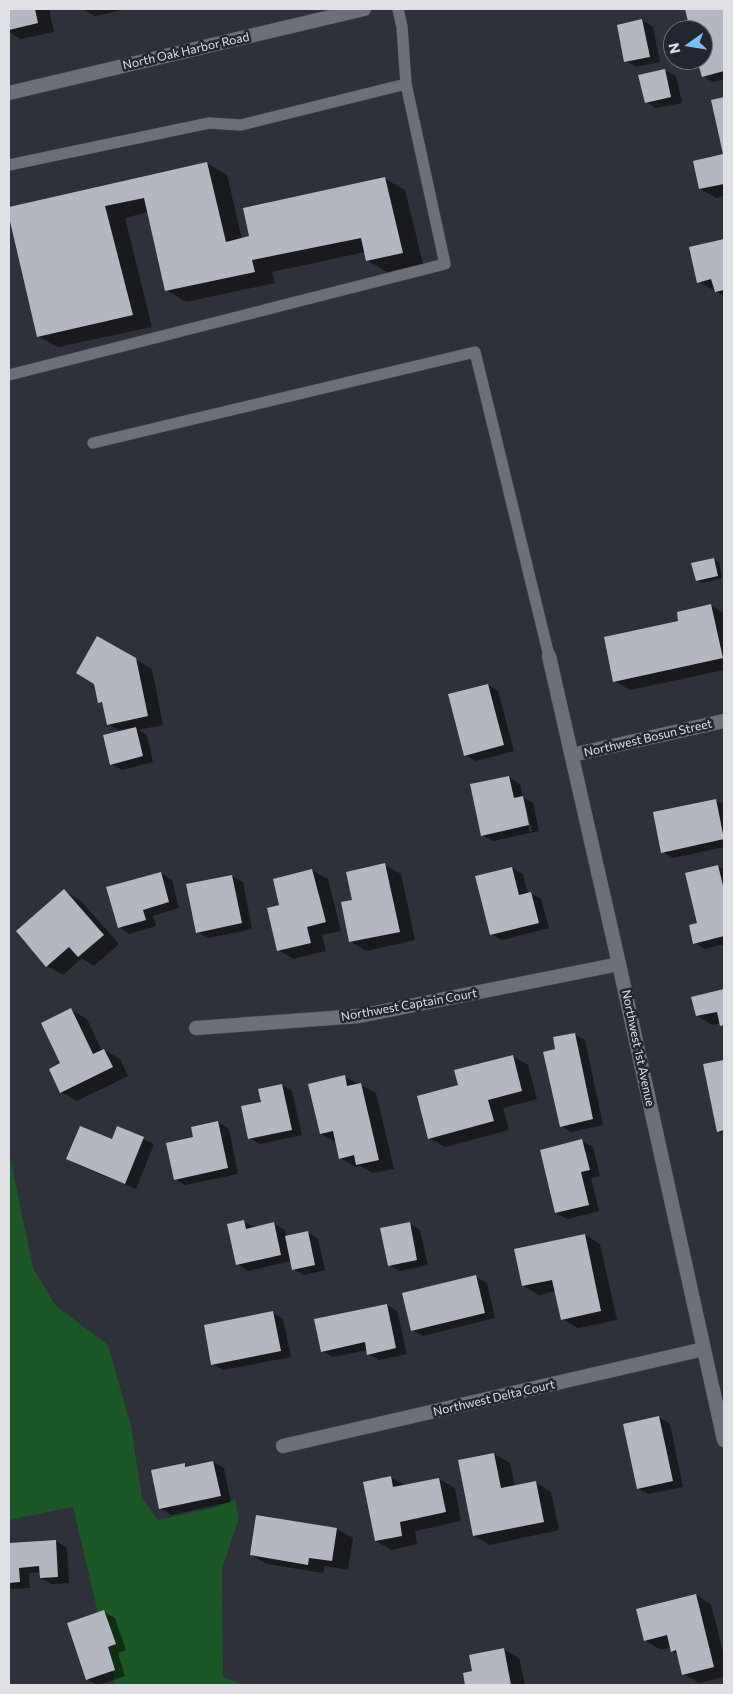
<!DOCTYPE html>
<style>
body{margin:0}
#map{position:relative;width:733px;height:1694px;overflow:hidden;background:#2d3138;font-family:Commissioner,sans-serif}
canvas{display:block}
.frame{position:absolute;inset:0;border:10px solid #dee0e5;pointer-events:none}
.north{position:absolute;left:663px;top:20px;width:50px;height:50px;box-sizing:border-box;background:#23272d;border:1px solid #6e7177;border-radius:50%;rotate:257deg;font-size:14px;font-weight:700;line-height:20px;text-align:center;color:#dee0e5}
.north::after{content:'';display:block;margin:auto;width:18px;height:22px;background:#7dbef9;clip-path:polygon(50% 0,100% 100%,50% 72%,0 100%)}
</style>
<div id="map">
<canvas width="733" height="1694"></canvas>
<div class="frame"></div>
<div class="north">N</div>
</div>
<script>
const g = document.querySelector('canvas').getContext('2d');
g.lineJoin = 'round';
function fill(path, color) { g.fillStyle = color; g.fill(path, 'evenodd'); }
const toPath = rows => new Path2D(rows.map(r => 'M' + r).join(''));
function stroke(path, color, width, dash) { g.strokeStyle = color; g.lineWidth = width; g.lineCap = dash ? 'butt' : 'round'; g.setLineDash(dash || []); g.stroke(path); }
function drawText(font, color, halo, rows, align = 'center') {
  g.font = font + ' Commissioner,sans-serif'; g.lineWidth = 5; g.setLineDash([]); g.textBaseline = 'middle'; g.strokeStyle = halo; g.fillStyle = color; for (const [text, x, y, turn = 0] of rows) {
    g.save(); g.translate(x, y); g.rotate((+turn || 0) * Math.PI / 180); g.textAlign = isNaN(turn) ? turn : align; if (halo) g.strokeText(text, 0, 0); g.fillText(text, 0, 0); g.restore();
  }
}
fill(toPath([
 [9,1152,33,1268,56,1306,108,1345,131,1426,142,1498,158,1520,214,1508,235,1499,239,1518,222,1569,223,1677,244,1685,115,1685,73,1507,9,1520]
]), '#1d5727');
fill(toPath([
 [9,9,49,9,54,32,21,39,9,32],
 [82,9,127,9,95,16],
 [686,9,724,9,724,79,713,82,703,76,699,60,703,60,703,30,691,30],
 [642,20,653,27,660,62,636,67,626,61],
 [665,70,676,76,682,103,656,108,646,102],
 [724,98,724,196,716,198,700,189,724,155,712,101],
 [207,163,227,175,242,239,385,179,405,190,423,264,387,272,367,260,365,252,272,272,275,283,186,302,166,290,148,212,125,218,152,327,58,347,38,336,9,209],
 [724,240,724,296,699,282,690,248],
 [714,559,719,562,722,578,702,583,697,580],
 [711,606,724,613,724,670,630,690,614,681,680,622],
 [98,638,152,669,163,725,138,730,147,735,153,762,122,770,111,764,122,732,108,724,104,705,99,702],
 [488,685,498,691,514,751,476,761,465,755],
 [509,777,520,784,523,797,533,803,539,831,493,841,482,835],
 [523,803,525,803,532,831,530,832],
 [716,800,724,805,724,847,673,858,663,852,654,813],
 [385,865,401,874,415,940,366,951,350,941,354,901],
 [718,866,724,870,724,944,705,949,695,943,699,924],
 [512,868,523,874,528,894,530,893,541,899,549,928,502,940,491,934],
 [312,870,328,879,341,931,322,935,326,951,294,959,278,950,281,906],
 [161,873,172,880,179,908,153,916,156,926,129,934,119,927],
 [232,876,243,882,252,929,208,938,197,932],
 [65,891,80,900,119,944,94,966,82,958,63,975,47,966],
 [724,991,724,1027,721,1023,713,1025,697,1016,693,998],
 [71,1010,87,1019,102,1051,104,1050,120,1059,128,1076,77,1101,61,1092,62,1064],
 [574,1034,585,1040,603,1125,571,1132,561,1126,557,1050],
 [512,1056,528,1065,537,1099,503,1108,509,1130,445,1147,429,1138,460,1086],
 [724,1061,724,1134,719,1131,705,1065],
 [345,1077,376,1093,394,1169,373,1173,360,1166,356,1167,340,1158,336,1142,321,1134],
 [282,1085,292,1091,302,1135,260,1144,249,1138],
 [218,1122,229,1129,238,1174,185,1185,175,1179],
 [118,1128,154,1144,136,1189,78,1165,68,1159,112,1141],
 [582,1141,593,1147,600,1176,591,1178,599,1211,567,1219,556,1213],
 [244,1222,255,1228,274,1224,285,1230,286,1237,308,1232,318,1239,325,1270,304,1275,293,1269,291,1261,248,1271,238,1264],
 [409,1223,420,1230,428,1265,399,1271,389,1265],
 [585,1235,600,1244,617,1320,578,1328,562,1319,556,1291,539,1295,524,1286],
 [476,1277,487,1283,495,1318,423,1336,412,1330],
 [387,1305,397,1311,407,1354,379,1360,368,1354,368,1350,333,1357,322,1351],
 [272,1312,283,1319,291,1357,223,1370,213,1364],
 [659,1417,670,1424,683,1487,648,1494,638,1488],
 [494,1454,510,1463,515,1487,535,1482,551,1492,559,1530,490,1545,474,1536],
 [213,1462,224,1468,231,1502,171,1515,160,1508,184,1464,189,1467],
 [390,1477,406,1486,439,1479,455,1488,461,1521,415,1531,417,1544,392,1550,376,1541],
 [257,1517,337,1529,353,1538,348,1570,325,1566,323,1573,267,1564,251,1555],
 [56,1541,67,1548,69,1583,52,1584,41,1578,41,1572,29,1573,30,1588,9,1589,9,1544],
 [696,1595,711,1604,724,1656,724,1677,699,1683,683,1674,679,1655,672,1651,671,1647,661,1650,645,1640],
 [104,1612,115,1618,126,1650,118,1653,125,1676,98,1685,87,1679],
 [503,1649,519,1658,525,1685,466,1685,464,1674,474,1672]
]), '#0007');
fill(toPath([
 [9,9,35,9,38,23,9,30],
 [685,9,723,9,724,71,702,77,697,60,703,60,703,30,690,30],
 [642,19,650,57,624,62,617,25],
 [665,69,671,97,645,103,638,75],
 [724,97,724,184,699,189,693,161,723,154,711,100],
 [207,162,226,242,249,236,243,208,385,177,403,253,366,261,361,238,252,260,255,272,165,291,144,198,105,206,133,315,37,337,9,217,9,207],
 [724,239,724,290,715,292,711,279,697,283,689,247],
 [714,558,718,576,696,581,691,563],
 [711,604,723,658,613,682,604,637,678,621,677,612],
 [97,636,136,658,148,716,107,725,102,702,98,703,94,684,76,673],
 [488,684,504,745,464,756,448,694],
 [136,727,143,756,110,765,103,735],
 [509,776,514,798,523,796,529,825,481,836,470,784],
 [716,799,724,839,661,853,653,812],
 [385,863,400,932,349,942,341,902,352,900,346,872],
 [718,865,724,890,724,936,693,944,689,925,697,923,685,873],
 [512,867,519,895,531,892,539,923,490,935,475,876],
 [312,869,326,922,307,927,311,943,277,951,267,908,279,905,273,879],
 [161,872,169,902,143,910,146,920,118,928,106,887],
 [232,875,242,923,196,933,186,884],
 [64,889,104,935,78,957,69,947,46,967,16,931],
 [724,989,724,1025,720,1026,717,1012,696,1016,691,997],
 [71,1008,93,1054,104,1049,113,1067,60,1093,49,1069,60,1063,41,1023],
 [575,1033,593,1119,560,1127,543,1052,555,1049,553,1037],
 [513,1055,522,1091,488,1100,494,1121,428,1139,417,1096,458,1085,454,1070],
 [724,1060,724,1130,717,1132,703,1064],
 [345,1075,347,1086,361,1083,379,1160,356,1165,354,1155,339,1159,333,1131,320,1134,308,1084],
 [282,1084,292,1130,248,1139,241,1106,261,1102,258,1089],
 [218,1121,228,1168,174,1180,166,1143,193,1137,191,1127],
 [80,1126,112,1139,117,1126,144,1137,125,1184,66,1159],
 [582,1139,590,1170,581,1172,589,1205,555,1213,540,1150],
 [244,1220,246,1229,274,1222,281,1255,236,1265,227,1224],
 [410,1222,417,1260,388,1266,380,1228],
 [308,1231,315,1265,292,1270,285,1236],
 [585,1234,601,1311,561,1320,552,1280,522,1286,514,1249],
 [476,1275,485,1313,411,1331,402,1293],
 [387,1304,396,1348,367,1355,365,1342,321,1352,314,1319],
 [273,1311,281,1351,211,1365,204,1325],
 [659,1416,673,1481,637,1489,623,1424],
 [494,1453,501,1488,536,1481,544,1522,473,1536,458,1460],
 [213,1461,221,1496,159,1509,151,1470,185,1463,185,1467],
 [391,1476,393,1487,439,1478,446,1512,400,1522,402,1536,375,1541,363,1482],
 [256,1515,337,1528,332,1561,309,1558,308,1565,250,1555],
 [56,1540,58,1577,40,1578,39,1566,19,1568,20,1582,9,1583,9,1543],
 [696,1594,714,1667,682,1675,676,1650,671,1652,667,1635,644,1641,636,1609],
 [104,1610,116,1644,108,1647,115,1670,86,1680,67,1623],
 [504,1648,511,1685,465,1685,463,1673,472,1671,469,1655]
]), '#b2b7c0');
const service = toPath([
 [9,165,209,123,241,125,406,84],
 [9,375,445,264,406,84,402,27,398,9],
 [93,443,475,352,549,656]
]);
const minor = toPath([
 [549,656,619,964,724,1440],
 [572,755,724,721],
 [196,1028,359,1016,619,964],
 [283,1446,704,1349]
]);
const tertiary = toPath([
 [9,93,364,9]
]);
stroke(service, '#494c52', 12);
stroke(minor, '#494c52', 15);
stroke(tertiary, '#494c52', 15);
stroke(service, '#6c7078', 11);
stroke(minor, '#6c7078', 14);
stroke(tertiary, '#6c7078', 14);
drawText('12px', '#dee0e5', '#23272d', [
 ["North Oak Harbor Road",186,51,-13],
 ["Northwest Bosun Street",648,738,-13],
 ["Northwest Captain Court",409,1005,-10],
 ["Northwest 1st Avenue",638,1048,78],
 ["Northwest Delta Court",494,1398,-13]
]);
</script>
